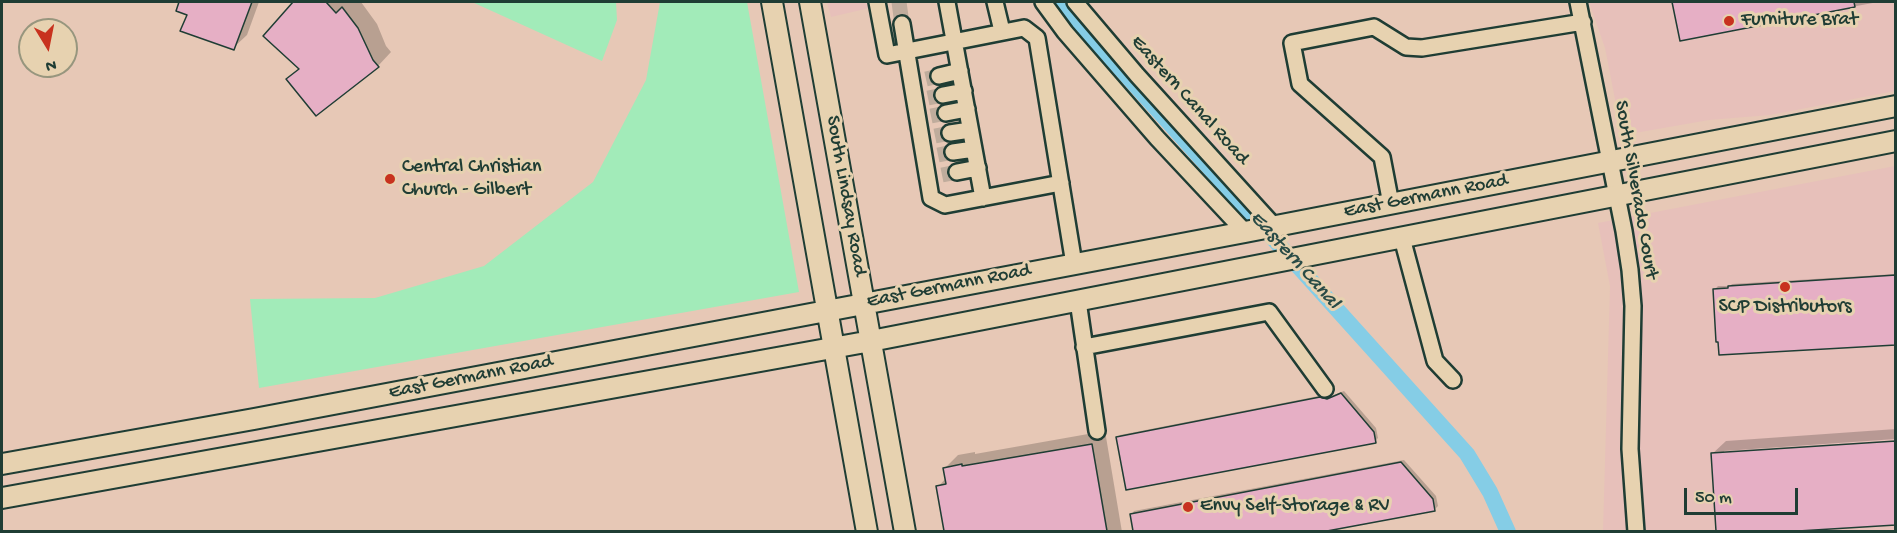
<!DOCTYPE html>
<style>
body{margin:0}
#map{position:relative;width:1897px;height:533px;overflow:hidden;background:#e7c8b6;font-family:"Gochi Hand",sans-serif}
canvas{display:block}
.frame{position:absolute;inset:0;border:3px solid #1f3d34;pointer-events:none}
.north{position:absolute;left:18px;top:18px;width:60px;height:60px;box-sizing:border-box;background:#e7d2b0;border:2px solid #97967e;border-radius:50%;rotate:170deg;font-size:16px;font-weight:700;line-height:24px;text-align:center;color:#1f3d34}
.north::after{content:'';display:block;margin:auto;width:21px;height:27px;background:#c8321e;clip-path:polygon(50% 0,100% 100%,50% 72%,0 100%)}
.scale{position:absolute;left:1684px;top:488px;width:114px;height:27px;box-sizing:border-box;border:3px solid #1f3d34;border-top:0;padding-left:8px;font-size:18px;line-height:21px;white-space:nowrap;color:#1f3d34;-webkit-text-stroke:4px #e7d2b0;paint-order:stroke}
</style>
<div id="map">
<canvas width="1897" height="533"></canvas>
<div class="frame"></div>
<div class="north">N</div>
<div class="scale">50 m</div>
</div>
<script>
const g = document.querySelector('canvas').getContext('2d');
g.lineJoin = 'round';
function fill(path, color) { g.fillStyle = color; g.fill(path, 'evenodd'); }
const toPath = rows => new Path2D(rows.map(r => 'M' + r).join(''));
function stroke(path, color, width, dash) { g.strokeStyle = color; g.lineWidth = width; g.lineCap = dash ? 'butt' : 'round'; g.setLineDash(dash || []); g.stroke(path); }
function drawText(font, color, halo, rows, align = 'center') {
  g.font = font + ' "Gochi Hand",sans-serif'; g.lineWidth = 6; g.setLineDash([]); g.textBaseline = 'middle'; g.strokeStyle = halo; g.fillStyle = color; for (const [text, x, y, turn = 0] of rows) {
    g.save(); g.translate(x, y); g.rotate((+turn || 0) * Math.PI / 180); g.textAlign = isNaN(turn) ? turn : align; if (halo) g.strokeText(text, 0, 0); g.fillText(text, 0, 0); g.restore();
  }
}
fill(toPath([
 [827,2,887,2,887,4,831,17],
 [1589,2,1895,2,1895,91,1770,115,1709,120,1635,133,1628,130,1619,120,1605,48],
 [1895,166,1895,531,1603,531,1610,286,1598,223]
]), '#e7c0ba');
fill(toPath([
 [472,2,616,2,617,20,602,61],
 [660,2,747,2,799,292,259,388,250,299,375,298,484,266,593,182,646,80]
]), '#a2ebb9');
fill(toPath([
 [180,2,259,2,247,35,233,48,189,14,178,10],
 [295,2,361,2,377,24,386,46,391,52,378,66,316,114,288,80,299,68,293,5],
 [1674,2,1878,2,1681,39],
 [1896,274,1896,343,1715,289,1718,286,1730,286,1732,284],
 [1344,391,1376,428,1378,438,1375,441,1118,438,1120,435,1324,395,1331,396],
 [1896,429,1896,439,1724,451,1724,454,1896,523,1775,532,1717,532,1712,454,1726,441],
 [1105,431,1122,532,946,532,938,487,946,478,945,468,958,455,975,452,975,454],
 [1404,460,1436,496,1438,506,1435,509,1319,532,1135,532,1132,514,1134,511]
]), '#0003');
stroke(toPath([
 [1062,2,1072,15,1467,454,1490,492,1508,532]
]), '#85cde6', 16);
const building = toPath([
 [179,2,252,2,234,50,180,31,187,15,176,11,179,2],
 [293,2,326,2,336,13,342,7,358,28,373,60,379,67,316,116,286,79,299,69,263,36,293,2],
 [1672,2,1854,2,1855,7,1680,41,1672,2],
 [1896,275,1896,345,1719,355,1718,342,1716,342,1713,289,1728,288,1728,286,1896,275],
 [1341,393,1374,432,1376,443,1126,490,1116,437,1320,397,1327,399,1341,393],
 [1896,441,1896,525,1798,531,1716,531,1711,453,1896,441],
 [1092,444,1107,531,944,531,936,486,946,484,943,468,962,464,962,466,1092,444],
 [1401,462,1433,499,1435,511,1327,531,1133,531,1130,514,1401,462]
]);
fill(building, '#e6afc5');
stroke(building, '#1f3d34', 1.5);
stroke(toPath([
 [899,2,902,24],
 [926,79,939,76],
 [928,98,943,95],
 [931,116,946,113],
 [935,136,950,133],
 [938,155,953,152],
 [942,175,957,172]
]), '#bfac9c', 15, [15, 8]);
const minor = toPath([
 [877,2,887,55,1024,28,1037,38,1074,264],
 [947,2,983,198],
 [995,2,1002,31],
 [1043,2,1065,32,1157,138,1245,232],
 [1075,2,1137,75,1274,226],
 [1578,2,1624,231,1630,270,1633,306,1630,449,1636,532],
 [902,24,931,198,945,205,1061,183],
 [939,76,960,71],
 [943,95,964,91],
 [946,113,967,109],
 [950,133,970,130],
 [953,152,974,149],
 [957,172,978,168],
 [1391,204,1382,157,1300,84,1292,43,1374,27,1406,47,1422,48,1583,22],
 [1402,238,1435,361,1453,380],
 [1078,301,1097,431],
 [1084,347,1269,312,1325,389]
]);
const major = toPath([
 [772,2,867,532],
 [810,2,905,532],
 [2,464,254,419,1245,232,1896,106],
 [2,498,871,341,1896,141]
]);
stroke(minor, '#1f3d34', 20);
stroke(major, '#1f3d34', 24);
stroke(minor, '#e7d2b0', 15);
stroke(major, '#e7d2b0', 20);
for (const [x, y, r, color] of [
 [1729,21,6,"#c8321e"],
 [390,179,6,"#c8321e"],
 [1785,287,6,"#c8321e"],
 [1188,507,6,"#c8321e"]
]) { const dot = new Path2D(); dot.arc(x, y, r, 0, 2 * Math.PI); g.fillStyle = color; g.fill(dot); stroke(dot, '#e7d2b0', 2); }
drawText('20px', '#1f3d34', '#e7d2b0', [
 ["Furniture Brat",1741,21],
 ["Central Christian",402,168],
 ["Church - Gilbert",402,191],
 ["SCP Distributors",1785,308,"center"],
 ["Envy Self-Storage & RV",1200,507]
], 'left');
drawText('20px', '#1f3d34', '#e7d2b0', [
 ["Eastern Canal Road",1189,101,48],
 ["South Silverado Court",1635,190,80],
 ["South Lindsay Road",845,196,80],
 ["East Germann Road",1426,197,-11],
 ["East Germann Road",949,287,-11],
 ["East Germann Road",471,378,-11]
]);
drawText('italic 21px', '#294b46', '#e7d2b0', [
 ["Eastern Canal",1294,261,48]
]);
</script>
